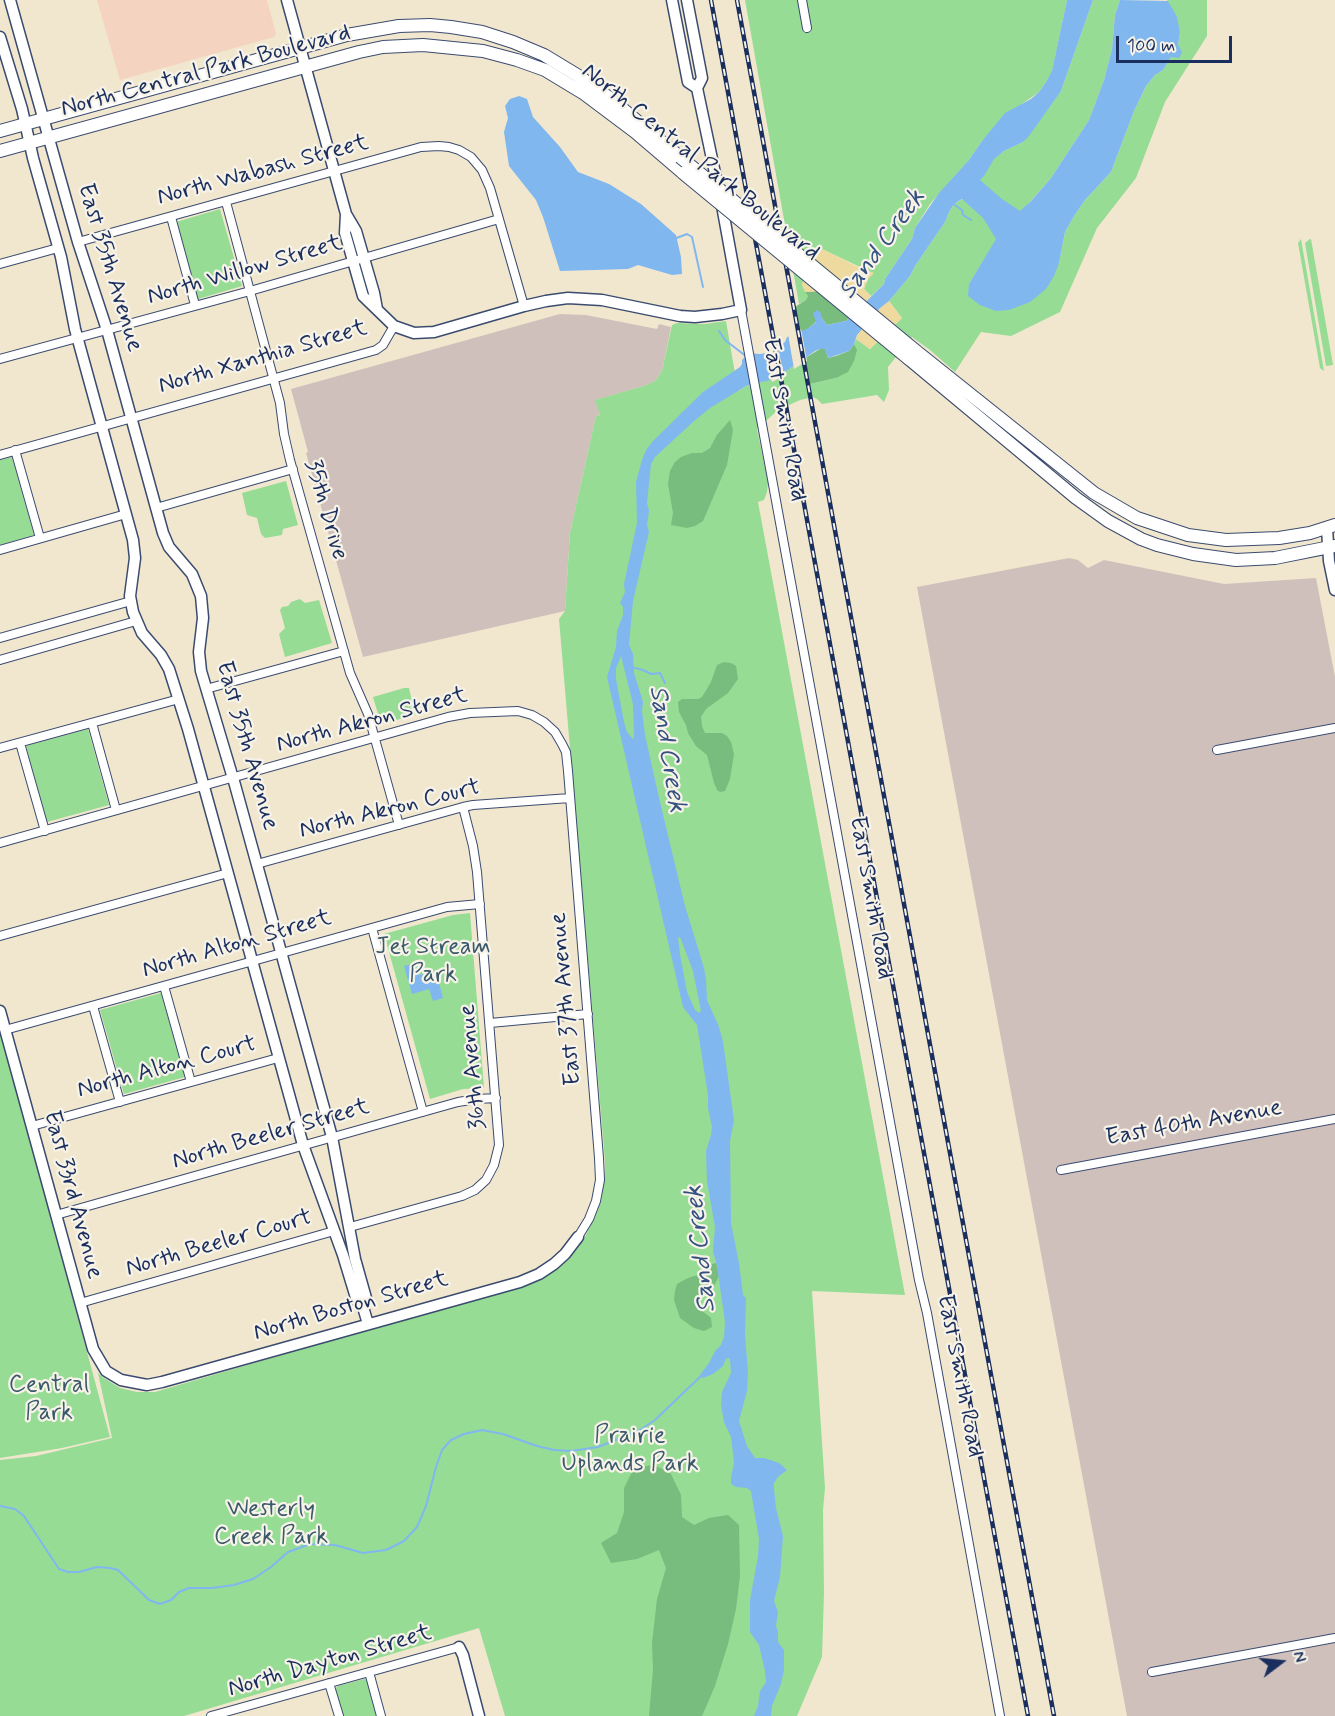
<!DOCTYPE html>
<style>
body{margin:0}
#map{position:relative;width:1335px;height:1716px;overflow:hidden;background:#f1e7ce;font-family:Mynerve,sans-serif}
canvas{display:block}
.north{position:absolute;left:1251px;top:1632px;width:60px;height:60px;-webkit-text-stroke:4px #f7f3e8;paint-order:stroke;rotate:74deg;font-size:16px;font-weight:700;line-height:24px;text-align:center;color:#1b2f5e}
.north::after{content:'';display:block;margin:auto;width:21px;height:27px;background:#1b2f5e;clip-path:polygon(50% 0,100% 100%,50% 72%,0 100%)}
.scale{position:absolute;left:1116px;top:36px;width:116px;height:27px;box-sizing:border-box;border:3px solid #1b2f5e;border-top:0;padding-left:8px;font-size:18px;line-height:21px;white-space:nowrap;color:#1b2f5e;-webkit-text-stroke:4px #f7f3e8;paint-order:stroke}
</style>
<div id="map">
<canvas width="1335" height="1716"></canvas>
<div class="north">N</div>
<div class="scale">100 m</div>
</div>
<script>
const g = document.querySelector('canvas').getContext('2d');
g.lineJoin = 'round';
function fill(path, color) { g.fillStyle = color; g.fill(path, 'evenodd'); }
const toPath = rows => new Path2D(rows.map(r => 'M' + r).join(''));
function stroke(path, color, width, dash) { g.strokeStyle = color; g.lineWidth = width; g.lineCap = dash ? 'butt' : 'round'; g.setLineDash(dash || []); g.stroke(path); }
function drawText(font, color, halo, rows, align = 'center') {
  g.font = font + ' Mynerve,sans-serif'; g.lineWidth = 4.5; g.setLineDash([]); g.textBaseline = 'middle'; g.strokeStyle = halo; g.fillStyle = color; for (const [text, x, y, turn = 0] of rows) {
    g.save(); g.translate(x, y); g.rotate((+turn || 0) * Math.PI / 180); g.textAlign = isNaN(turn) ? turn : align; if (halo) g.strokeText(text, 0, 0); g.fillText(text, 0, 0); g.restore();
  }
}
fill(toPath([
 [97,0,267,0,276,34,274,37,120,80]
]), '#f4d3c0');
fill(toPath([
 [560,314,586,315,657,329,659,324,671,327,663,366,662,371,656,380,647,385,596,400,600,415,596,416,570,533,565,611,363,657,306,453,308,452,291,389],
 [1069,558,1078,560,1088,568,1104,560,1224,584,1316,578,1335,677,1335,1716,1127,1716,917,587]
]), '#d0c0bc');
fill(toPath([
 [745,0,1067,0,1052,72,1046,82,1039,92,1019,106,982,141,968,161,930,204,915,228,912,239,885,279,884,284,871,296,864,289,868,279,873,273,824,250,810,247,805,292,808,296,806,300,799,304],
 [1093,0,1120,0,1115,15,1112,49,1104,80,1089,120,1051,178,997,239,969,284,1059,263,1065,232,1074,216,1085,200,1111,172,1134,111,1146,86,1155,75,1163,70,1178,45,1180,33,1167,0,1207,0,1207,36,1165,102,1136,178,1097,228,1060,312,1011,336,981,332,955,372,930,350,912,337,888,367,889,390,884,402,877,395,822,404,817,399,813,397,800,400,778,410,757,429,768,482,767,492,764,500,758,502,905,1295,812,1291,825,1488,823,1510,824,1592,822,1657,797,1716,505,1716,479,1628,184,1716,0,1716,0,1460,36,1456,112,1438,98,1373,104,1378,120,1388,137,1392,155,1392,394,1322,516,1289,532,1282,577,1247,585,1237,601,1202,605,1176,605,1161,559,619,565,611,570,533,596,416,600,415,595,400,647,385,656,380,662,371,663,366,672,325,677,323,705,324,726,321,738,391,746,386,762,382,785,372,805,358,810,384,836,378,856,350,854,344,856,339,870,349,902,318,889,301,910,276,915,266,945,222,949,212,954,204,963,199,993,159,1004,151,1023,142,1061,91],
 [220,209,242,286,198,299,176,222],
 [1301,239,1324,371,1320,368,1298,243],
 [1310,239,1311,239,1333,365,1326,366,1305,243],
 [12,457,34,535,0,545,0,460],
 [286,481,298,525,283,529,282,535,265,538,261,534,257,518,247,515,242,493],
 [300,599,305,603,319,600,332,643,285,657,279,634,285,628,280,610,282,607,288,606,291,602],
 [404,688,409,688,415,715,381,724,373,697],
 [88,729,109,805,47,822,26,746],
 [470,913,484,1088,463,1089,430,1099,384,934,453,915],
 [161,993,185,1077,124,1094,100,1010],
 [0,1031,110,1437,62,1448,0,1458],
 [364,1679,368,1680,378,1716,343,1716,334,1690,338,1686]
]), '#96dc95');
fill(toPath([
 [821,291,851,316,846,321,827,325,821,317,809,328,800,333,795,307,806,300,808,296,805,292],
 [854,344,857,350,854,361,848,372,836,378,810,384,805,358,820,349,825,348,828,358,836,356,849,351],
 [730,420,733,430,727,465,703,521,695,526,687,528,671,525,673,513,668,484,670,471,675,462,681,457,692,453,702,453,710,448,717,435],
 [724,662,731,663,736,666,738,679,728,693,706,709,701,717,702,726,705,733,722,733,727,736,731,742,734,754,730,779,725,791,720,792,717,790,714,783,707,755,696,746,688,733,686,725,679,712,678,702,682,699,698,699,702,697,711,682,717,665],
 [716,1263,719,1276,714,1286,699,1300,701,1310,711,1318,712,1327,704,1331,694,1328,680,1318,674,1300,675,1291,677,1284,688,1278,701,1274,705,1266],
 [653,1465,670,1472,681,1495,682,1517,694,1525,709,1518,728,1515,739,1525,740,1576,736,1609,728,1644,715,1686,702,1716,649,1716,653,1670,652,1643,657,1599,666,1568,659,1550,637,1559,611,1563,601,1543,617,1533,624,1512,624,1488,634,1468]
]), '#78bc7e');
fill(toPath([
 [809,247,824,250,860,268,874,273,868,279,864,289,871,296,851,316,822,291,805,292,802,285],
 [889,301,902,318,870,349,856,339,857,335,880,308]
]), '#eeda9e');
fill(toPath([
 [1067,0,1093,0,1061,91,1029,136,1023,142,1004,151,994,159,984,176,980,180,1002,199,1020,211,1031,201,1051,178,1089,120,1104,80,1112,49,1115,15,1120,0,1168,1,1177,17,1180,33,1178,45,1182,52,1179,58,1171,57,1163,70,1155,75,1146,86,1134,111,1111,172,1085,200,1074,216,1065,232,1059,263,1054,276,1046,289,1030,302,1009,310,996,311,980,305,968,296,969,284,996,239,983,218,962,199,954,204,949,212,945,222,915,266,910,276,889,301,880,308,857,335,854,344,849,351,828,358,825,349,820,349,815,351,785,372,770,380,746,386,710,408,694,421,655,457,651,464,647,503,649,511,647,525,649,532,633,601,629,645,633,654,634,673,643,702,642,711,645,735,659,798,685,906,704,968,706,980,707,1000,719,1027,723,1042,734,1120,730,1141,731,1223,739,1263,743,1295,746,1298,745,1335,748,1372,747,1391,739,1421,747,1446,755,1458,764,1458,779,1463,787,1470,778,1477,774,1483,774,1489,776,1508,783,1536,780,1577,774,1601,778,1612,776,1626,778,1632,778,1642,784,1650,784,1670,781,1684,772,1706,771,1716,754,1716,758,1706,760,1691,766,1682,765,1671,759,1645,750,1632,750,1600,758,1556,759,1539,751,1491,747,1488,736,1487,731,1484,731,1478,734,1462,731,1437,724,1422,721,1405,722,1392,731,1373,730,1360,729,1358,726,1359,723,1366,713,1374,703,1378,700,1375,709,1363,715,1351,721,1345,724,1337,725,1322,717,1266,713,1251,715,1227,707,1181,706,1151,711,1135,712,1127,708,1108,708,1095,697,1025,683,1007,607,677,616,647,617,631,623,615,623,607,620,603,625,592,624,584,637,523,636,482,642,460,646,450,653,441,703,392,740,367,742,364,742,360,748,353,760,354,766,353,785,342,787,337,809,328,816,322,813,313,817,310,821,313,821,317,827,325,846,321,884,284,885,279,912,239,915,228,939,193,968,161,982,141,1005,113,1031,99,1039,92,1046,82,1052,71],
 [621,656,633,704,634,736,633,739,627,732,624,722,616,679,616,668],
 [680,937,693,971,701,1011,699,1013,695,1010,687,992,680,954,678,938],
 [519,96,527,99,533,117,560,147,578,172,609,184,641,204,676,235,681,257,682,274,672,275,638,265,628,269,560,271,543,217,536,200,509,166,504,132,508,118,505,106,510,99],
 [415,963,419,975,436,971,443,998,433,1001,429,989,412,994,404,966]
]), '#80b7ef');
fill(toPath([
 [801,329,807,361,794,369,788,334],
 [777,343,784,376,772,382,766,349]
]), '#f1e7ce');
stroke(toPath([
 [952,203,962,210,963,215,971,220],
 [674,239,687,234,692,237,703,287],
 [719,331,725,340,747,357],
 [631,667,643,670,651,674,660,673,665,683],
 [0,1506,15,1509,24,1516,59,1569,68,1572,79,1572,97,1567,110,1568,118,1570,149,1600,160,1604,171,1600,179,1592,189,1588,212,1588,234,1585,253,1579,271,1567,288,1552,310,1544,335,1545,363,1553,386,1550,404,1541,417,1527,426,1506,436,1467,442,1450,451,1440,464,1434,482,1430,503,1434,537,1446,554,1450,571,1451,598,1447,640,1430,655,1420,703,1374]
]), '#80b7ef', 2);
const minor = toPath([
 [802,0,807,28],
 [226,202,280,403,284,434,290,460,350,673,368,714,399,825],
 [171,217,195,305],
 [78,242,421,147,439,146,449,147,459,150,471,157,482,170,490,188,524,306],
 [0,264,58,248],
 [741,310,919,1280,927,1313,1000,1716],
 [0,359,250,291,499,219],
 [15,450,40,538],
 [0,455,376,350,383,345,394,326],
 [156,508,293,469],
 [0,550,126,514],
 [0,638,131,601],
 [0,660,136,621],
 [206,689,344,651],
 [92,723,116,810],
 [20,743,45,831],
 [0,748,179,699],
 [1217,750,1335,728],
 [0,843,448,717,470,713,518,711,532,715,544,722,555,732,562,744,566,752,568,771,599,1158,600,1180,596,1201,589,1219,578,1237],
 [257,864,463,807,473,805,570,798],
 [372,928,423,1112],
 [0,936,228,873],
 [164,986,191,1082],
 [93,1006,120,1102],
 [490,1023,588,1014],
 [5,1030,447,907,480,904],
 [32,1126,278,1058],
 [1061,1170,1335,1119],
 [56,1215,458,1102,477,1099,496,1098],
 [350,1227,462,1196,475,1190,486,1180,494,1165,499,1145,477,872,473,846,463,807],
 [80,1303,334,1231],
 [369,1672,381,1716],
 [1152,1672,1335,1638],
 [329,1683,339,1716],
 [211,1716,459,1647]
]);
const tertiary = toPath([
 [10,0,78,242,107,330,163,533,169,547,192,574,201,596,203,618,199,652,201,671,235,785,332,1137,355,1259,366,1298,363,1307],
 [287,0,346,214,356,231,374,293,377,309],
 [672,0,688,82,697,88],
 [0,37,22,109,33,158,61,257,75,329,133,540,135,558,130,596,133,612,142,633,161,655,169,669,188,729,303,1145,343,1255,357,1301,363,1307,368,1324],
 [346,214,345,233,363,296,394,326,414,333,434,332,524,306,546,301,568,298,602,300,680,316,695,317,722,314,741,310,723,211,697,88,702,78,687,0],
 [1327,528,1329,561,1335,590],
 [0,1011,93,1349,106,1371,121,1380,147,1385,162,1382,520,1282,539,1274,554,1264,565,1254,578,1237],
 [459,1647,463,1655,479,1716]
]);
const secondary = toPath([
 [0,131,347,35,399,26,430,25,451,27,482,32,513,42,544,55,577,75,611,99,680,157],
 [0,151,359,52,383,47,423,45,483,51,517,60,545,70,583,93,635,132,683,173],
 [916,351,1094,493,1137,518,1188,535,1226,540,1279,538,1310,533,1335,525],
 [909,359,1076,498,1108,521,1141,539,1157,545,1193,554,1236,560,1275,558,1335,546]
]);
stroke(minor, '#3b4b6f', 10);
stroke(tertiary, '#3b4b6f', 13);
stroke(secondary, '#3b4b6f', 14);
stroke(minor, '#fff', 8);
stroke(tertiary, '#fff', 10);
stroke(secondary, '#fff', 12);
const rail = toPath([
 [711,0,1028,1716],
 [737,0,1054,1716]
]);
stroke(rail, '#1b2f5e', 4.5);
stroke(rail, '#f7f3e8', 2, [7]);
const secondaryBridge = toPath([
 [680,157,916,351],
 [683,173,909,359]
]);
stroke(secondaryBridge, '#3b4b6f', 14, []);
stroke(secondaryBridge, '#fff', 12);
drawText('24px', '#1b2f5e', '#f7f3e8', [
 ["North Central Park Boulevard",206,72,-15],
 ["North Central Park Boulevard",700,163,39],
 ["North Wabash Street",263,171,-15],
 ["East 35th Avenue",109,268,73],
 ["North Willow Street",245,271,-16],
 ["North Xanthia Street",263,358,-16],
 ["East Smith Road",783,420,80],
 ["35th Drive",325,510,74],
 ["North Akron Street",372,721,-15],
 ["East 35th Avenue",246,746,74],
 ["North Akron Court",390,810,-14],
 ["East Smith Road",870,898,80],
 ["North Alton Street",237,945,-16],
 ["East 37th Avenue",567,999,-95],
 ["36th Avenue",474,1067,-95],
 ["North Alton Court",167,1068,-15],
 ["East 40th Avenue",1194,1124,-10],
 ["North Beeler Street",271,1135,-16],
 ["East 33rd Avenue",72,1195,75],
 ["North Beeler Court",219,1244,-16],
 ["North Boston Street",351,1307,-16],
 ["East Smith Road",959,1376,79],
 ["North Dayton Street",330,1662,-16]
]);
drawText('24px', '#3a5a6c', '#f7f3e8', [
 ["Jet Stream",433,948],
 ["Park",433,976],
 ["Central",49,1386],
 ["Park",49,1414],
 ["Prairie",630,1437],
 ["Uplands Park",630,1465],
 ["Westerly",271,1510],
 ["Creek Park",271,1538]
]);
drawText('italic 26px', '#345182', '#f7f3e8', [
 ["Sand Creek",883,245,-54],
 ["Sand Creek",666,749,81],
 ["Sand Creek",702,1249,-96]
]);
</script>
